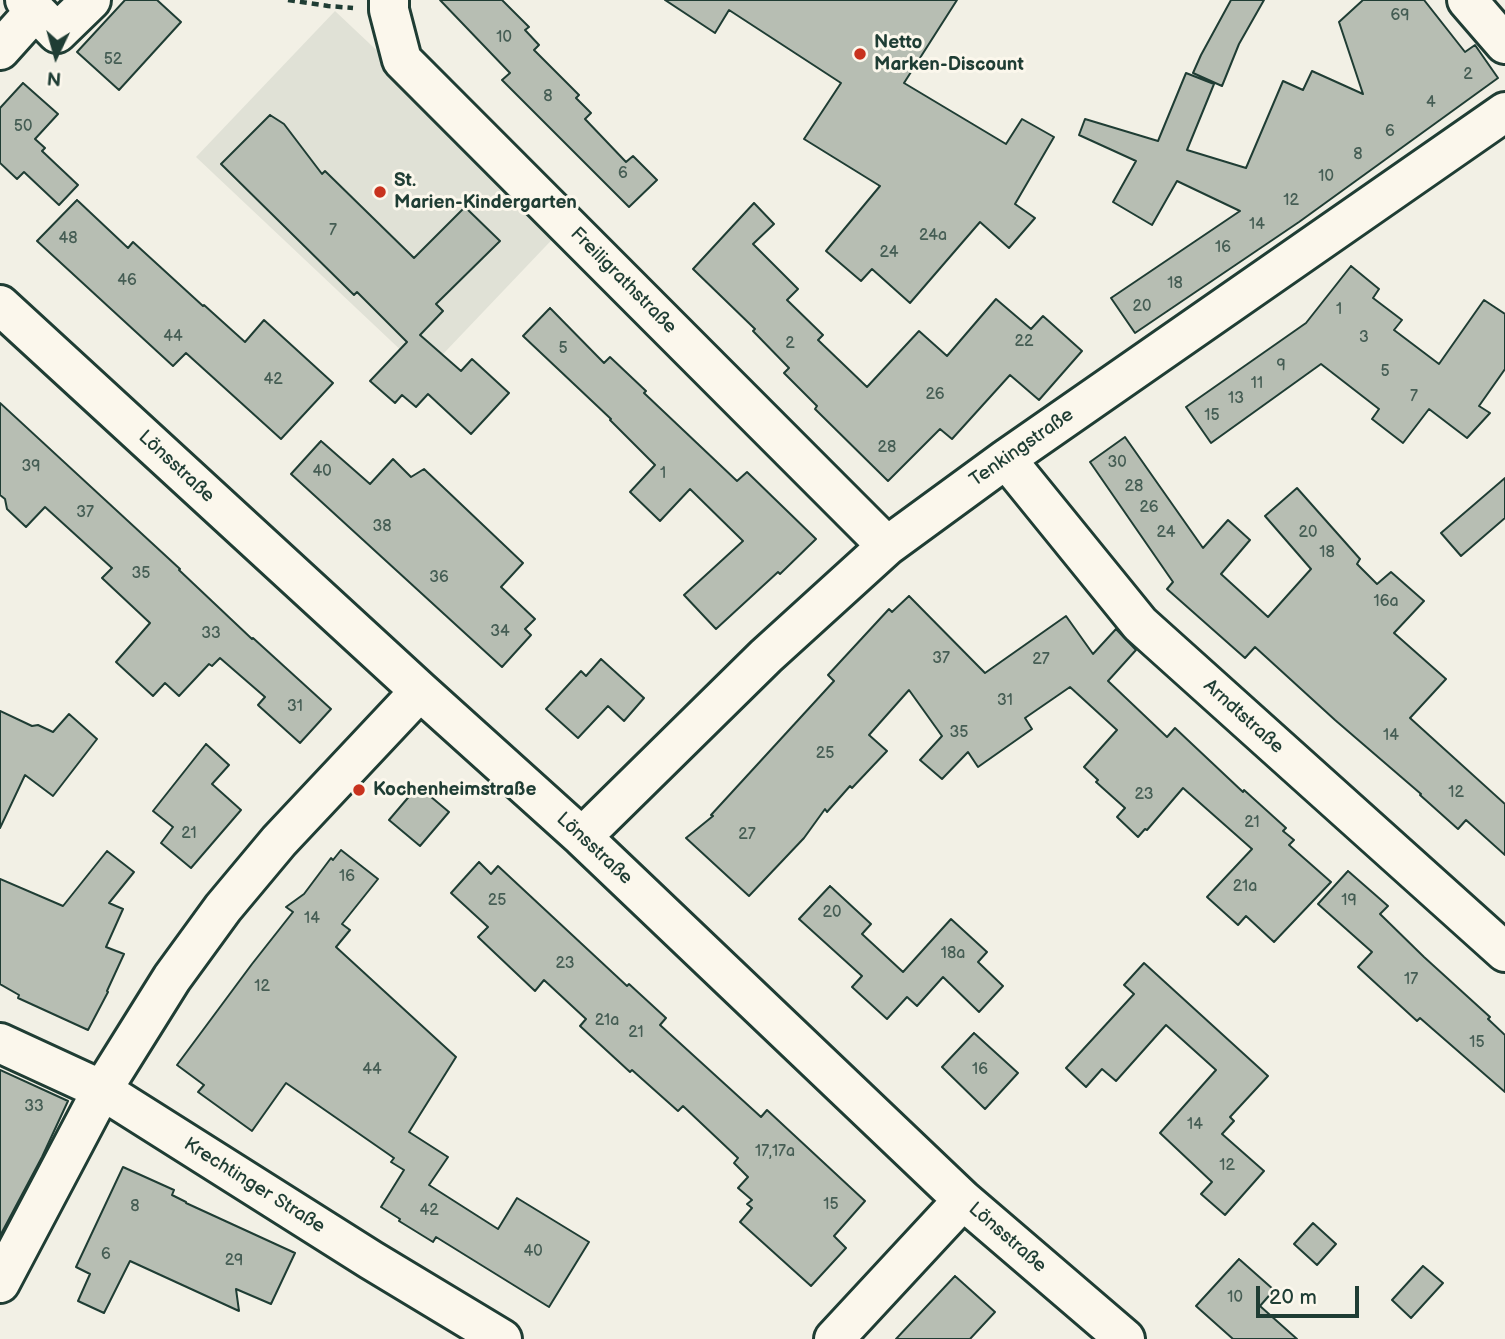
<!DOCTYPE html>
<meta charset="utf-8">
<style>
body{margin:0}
#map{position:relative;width:1505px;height:1339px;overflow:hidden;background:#f2f0e5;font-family:"Balsamiq Sans",sans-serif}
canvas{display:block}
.north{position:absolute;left:21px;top:21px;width:70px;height:70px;-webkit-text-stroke:5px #fbf7ec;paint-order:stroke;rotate:185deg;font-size:19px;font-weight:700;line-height:28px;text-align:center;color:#1f3d34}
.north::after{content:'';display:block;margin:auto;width:24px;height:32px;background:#1f3d34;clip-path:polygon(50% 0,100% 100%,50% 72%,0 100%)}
.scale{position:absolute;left:1256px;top:1286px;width:103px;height:32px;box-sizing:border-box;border:4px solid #1f3d34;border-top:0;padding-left:9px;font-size:21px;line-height:24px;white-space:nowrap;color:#1f3d34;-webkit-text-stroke:5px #fbf7ec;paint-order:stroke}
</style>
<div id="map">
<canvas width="1505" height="1339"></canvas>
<div class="north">N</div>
<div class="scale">20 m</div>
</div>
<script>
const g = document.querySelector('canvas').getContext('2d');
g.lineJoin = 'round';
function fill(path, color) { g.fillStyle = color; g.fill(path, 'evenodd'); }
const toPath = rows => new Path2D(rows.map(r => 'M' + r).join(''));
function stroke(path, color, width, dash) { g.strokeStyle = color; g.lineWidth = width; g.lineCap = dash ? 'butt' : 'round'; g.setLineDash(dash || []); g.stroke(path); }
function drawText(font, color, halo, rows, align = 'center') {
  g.font = font + ' "Balsamiq Sans",sans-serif'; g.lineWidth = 6; g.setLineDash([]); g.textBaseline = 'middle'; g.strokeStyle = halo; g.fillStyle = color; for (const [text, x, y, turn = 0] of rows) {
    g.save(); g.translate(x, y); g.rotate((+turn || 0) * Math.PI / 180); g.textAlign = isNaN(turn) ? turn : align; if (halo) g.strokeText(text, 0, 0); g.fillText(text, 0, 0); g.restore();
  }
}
fill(toPath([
 [335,11,564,227,425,373,196,157]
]), '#e0e1d6');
const building = toPath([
 [125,0,157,0,181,22,119,90,77,52,125,0],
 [440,0,502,0,529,27,525,30,539,45,534,50,579,95,576,98,591,113,585,119,626,162,633,156,657,180,629,207,502,80,510,73,440,0],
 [665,0,957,0,904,83,1006,144,1022,119,1054,137,1015,204,1035,218,1009,248,980,222,910,303,872,269,861,281,826,251,880,186,804,139,841,83,729,10,715,33,665,0],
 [1231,0,1264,0,1239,44,1222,86,1193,73,1201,55,1231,0],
 [1363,0,1424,0,1465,52,1475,45,1498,78,1299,222,1135,333,1111,298,1240,211,1177,181,1152,225,1113,202,1136,161,1079,135,1085,119,1158,141,1186,73,1214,84,1187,150,1246,168,1283,81,1303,90,1312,71,1363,94,1339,22,1363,0],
 [23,83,58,114,35,139,45,148,42,151,78,185,59,205,24,172,17,179,0,163,0,108,23,83],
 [270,115,284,124,322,174,325,171,414,258,465,207,500,241,436,304,443,311,420,335,461,371,472,359,509,393,471,434,428,394,416,407,402,395,395,403,370,381,407,342,357,292,354,295,221,164,270,115],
 [77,200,128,248,133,242,203,306,204,305,245,342,264,320,333,383,281,439,186,353,173,366,37,241,77,200],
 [754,203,774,224,753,244,798,289,787,300,823,335,818,340,867,387,919,331,947,356,996,299,1031,329,1043,316,1082,351,1039,400,1010,375,952,439,940,429,888,481,815,409,817,406,784,373,789,368,753,331,755,329,693,269,754,203],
 [1351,266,1379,289,1373,298,1402,320,1394,330,1439,364,1484,300,1505,314,1505,369,1479,406,1490,413,1467,438,1429,409,1403,443,1372,419,1379,409,1321,364,1211,443,1186,407,1306,323,1351,266],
 [550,308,604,363,610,357,646,391,644,393,737,481,747,472,816,539,780,574,778,572,716,629,684,595,743,541,690,489,660,521,630,492,655,465,610,420,611,419,523,336,550,308],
 [0,403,180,569,179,570,252,639,253,638,331,709,300,743,259,706,258,705,265,697,220,658,212,666,209,664,179,696,165,683,153,696,116,662,150,623,102,578,112,568,45,507,26,527,7,509,5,499,0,495,0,403],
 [1125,437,1203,548,1228,520,1250,540,1221,574,1268,617,1311,569,1265,516,1297,488,1360,559,1357,564,1377,584,1391,572,1424,601,1394,633,1446,679,1410,718,1505,804,1505,855,1466,820,1458,829,1420,795,1421,794,1335,720,1255,647,1245,658,1167,589,1173,582,1090,462,1125,437],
 [321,441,370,484,393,459,411,477,424,469,523,563,501,587,535,619,525,629,531,635,502,667,291,474,321,441],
 [1505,478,1505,518,1461,556,1441,533,1505,478],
 [909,596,985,673,1066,616,1093,654,1116,629,1136,650,1108,681,1167,737,1175,728,1243,792,1244,790,1286,828,1283,831,1294,840,1289,845,1331,882,1274,942,1246,916,1238,925,1207,897,1252,849,1183,788,1147,830,1145,829,1138,837,1117,817,1125,808,1096,782,1098,780,1084,767,1117,730,1070,687,1025,718,1032,729,978,767,968,752,942,779,920,760,942,736,909,690,869,735,887,751,852,788,850,786,827,812,825,809,804,838,749,896,686,838,713,816,711,815,834,681,828,675,889,609,892,612,909,596],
 [601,659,644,698,624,721,608,706,578,738,546,709,581,671,586,676,601,659],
 [0,711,32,726,38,725,53,732,69,714,97,739,53,796,25,775,0,828,0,711],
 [206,744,229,765,212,784,241,810,191,868,161,843,173,827,153,811,206,744],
 [418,786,449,812,420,846,389,820,418,786],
 [341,850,378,879,342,924,350,930,336,947,456,1057,409,1132,448,1157,429,1185,498,1229,517,1198,589,1242,549,1307,436,1237,433,1242,399,1221,400,1219,381,1207,404,1170,391,1162,394,1158,286,1083,252,1131,198,1092,204,1085,177,1065,252,964,293,912,286,907,304,894,331,858,333,860,341,850],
 [107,851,134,872,109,903,123,909,106,947,124,954,107,991,108,992,88,1030,18,998,19,995,0,984,0,879,63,906,107,851],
 [479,862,491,874,498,866,627,986,629,984,666,1018,660,1025,761,1117,767,1110,865,1201,834,1236,846,1248,811,1286,740,1222,752,1208,747,1204,752,1200,738,1188,748,1177,734,1163,738,1158,683,1106,678,1111,632,1070,630,1072,580,1026,586,1019,544,980,535,991,478,937,488,927,451,893,479,862],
 [1348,871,1388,906,1380,914,1424,957,1490,1017,1488,1019,1505,1035,1505,1092,1420,1018,1417,1021,1358,967,1372,952,1318,904,1348,871],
 [830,886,871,924,862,934,903,972,951,919,987,952,978,962,1003,986,979,1012,943,977,917,1006,907,997,887,1019,852,987,862,976,799,919,830,886],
 [1144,963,1268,1076,1230,1117,1234,1121,1222,1134,1264,1171,1225,1215,1201,1194,1212,1182,1160,1133,1216,1070,1166,1025,1116,1081,1102,1069,1086,1087,1066,1068,1134,994,1124,985,1144,963],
 [974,1033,1018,1073,985,1109,942,1067,974,1033],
 [0,1070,68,1101,42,1157,0,1236,0,1070],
 [123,1167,174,1190,172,1195,186,1202,186,1203,295,1253,271,1304,236,1289,239,1311,130,1261,104,1313,78,1301,90,1274,76,1267,123,1167],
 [1313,1223,1336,1244,1317,1265,1294,1244,1313,1223],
 [1239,1259,1274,1290,1260,1306,1297,1339,1233,1339,1196,1306,1239,1259],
 [1423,1266,1443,1283,1411,1318,1392,1300,1423,1266],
 [955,1276,995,1312,970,1339,896,1339,955,1276]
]);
fill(building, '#b7beb3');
stroke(building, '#1f3d34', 2);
const minor = toPath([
 [25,0,57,33,91,0],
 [389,0,389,10,402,60,887,546],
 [1467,0,1505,44],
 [0,50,35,11],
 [0,305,420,691,582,837,963,1200,1125,1339],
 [1006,459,1140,624,1505,952],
 [582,837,766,656,887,546,1006,459,1505,112],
 [0,1043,102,1090,371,1260,502,1339],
 [0,1283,102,1090,172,978,223,908,279,841,420,691],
 [834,1339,963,1200]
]);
stroke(minor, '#1f3d34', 44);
stroke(toPath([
 [288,0,328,6,353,8]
]), '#1f3d34', 4.5, [7, 5]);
stroke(minor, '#fbf7ec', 38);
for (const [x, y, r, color] of [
 [860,54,7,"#c8321e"],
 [380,192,7,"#c8321e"],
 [359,790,7,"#c8321e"]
]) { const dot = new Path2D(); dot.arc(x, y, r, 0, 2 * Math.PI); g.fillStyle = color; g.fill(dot); stroke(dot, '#fbf7ec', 2.5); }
drawText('16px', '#455d54', null, [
 ["69",1400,16],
 ["10",504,38],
 ["52",113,60],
 ["2",1468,75],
 ["8",548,97],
 ["4",1431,103],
 ["50",23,127],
 ["6",1390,132],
 ["8",1358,155],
 ["6",623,174],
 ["10",1326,177],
 ["12",1291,201],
 ["14",1257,225],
 ["7",333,231],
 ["24a",933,236],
 ["48",68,239],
 ["16",1223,248],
 ["24",889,253],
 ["46",127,281],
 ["18",1175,284],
 ["20",1142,307],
 ["1",1339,310],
 ["44",173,337],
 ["3",1364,338],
 ["22",1024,342],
 ["2",790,344],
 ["5",563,349],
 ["9",1281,366],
 ["5",1385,372],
 ["42",273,380],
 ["11",1257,384],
 ["26",935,395],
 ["7",1414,397],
 ["13",1236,399],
 ["15",1212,416],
 ["28",887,448],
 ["30",1117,463],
 ["39",31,467],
 ["40",322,472],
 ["1",663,474],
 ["28",1134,487],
 ["26",1149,508],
 ["37",85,513],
 ["38",382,527],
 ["24",1166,533],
 ["20",1308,533],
 ["18",1327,553],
 ["35",141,574],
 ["36",439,578],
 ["16a",1386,602],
 ["34",500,632],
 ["33",211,634],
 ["37",941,659],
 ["27",1041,660],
 ["31",1005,701],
 ["31",295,707],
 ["35",959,733],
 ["14",1391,736],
 ["25",825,754],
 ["12",1456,793],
 ["23",1144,795],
 ["21",1252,823],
 ["21",189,834],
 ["27",747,835],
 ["16",347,877],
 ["21a",1245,887],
 ["25",497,901],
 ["19",1349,901],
 ["20",832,913],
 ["14",312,919],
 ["18a",953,954],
 ["23",565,964],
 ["17",1411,980],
 ["12",262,987],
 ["21a",607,1021],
 ["21",636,1033],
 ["15",1477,1043],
 ["44",372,1070],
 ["16",980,1070],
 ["33",34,1107],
 ["14",1195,1125],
 ["17,17a",775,1152],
 ["12",1227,1166],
 ["15",831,1205],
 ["8",135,1207],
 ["42",429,1211],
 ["40",533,1252],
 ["6",106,1255],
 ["29",234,1261],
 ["10",1235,1298]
]);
drawText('bold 19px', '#1f3d34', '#fbf7ec', [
 ["Netto",874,43],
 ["Marken-Discount",874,65],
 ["St.",394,181],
 ["Marien-Kindergarten",394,203],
 ["Kochenheimstraße",373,790]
], 'left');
drawText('19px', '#1f3d34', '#fbf7ec', [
 ["Freiligrathstraße",623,281,45],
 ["Tenkingstraße",1022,448,-35],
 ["Lönsstraße",176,467,43],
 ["Arndtstraße",1243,717,42],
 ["Lönsstraße",594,849,43],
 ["Krechtinger Straße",254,1186,32],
 ["Lönsstraße",1007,1238,41]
]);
</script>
